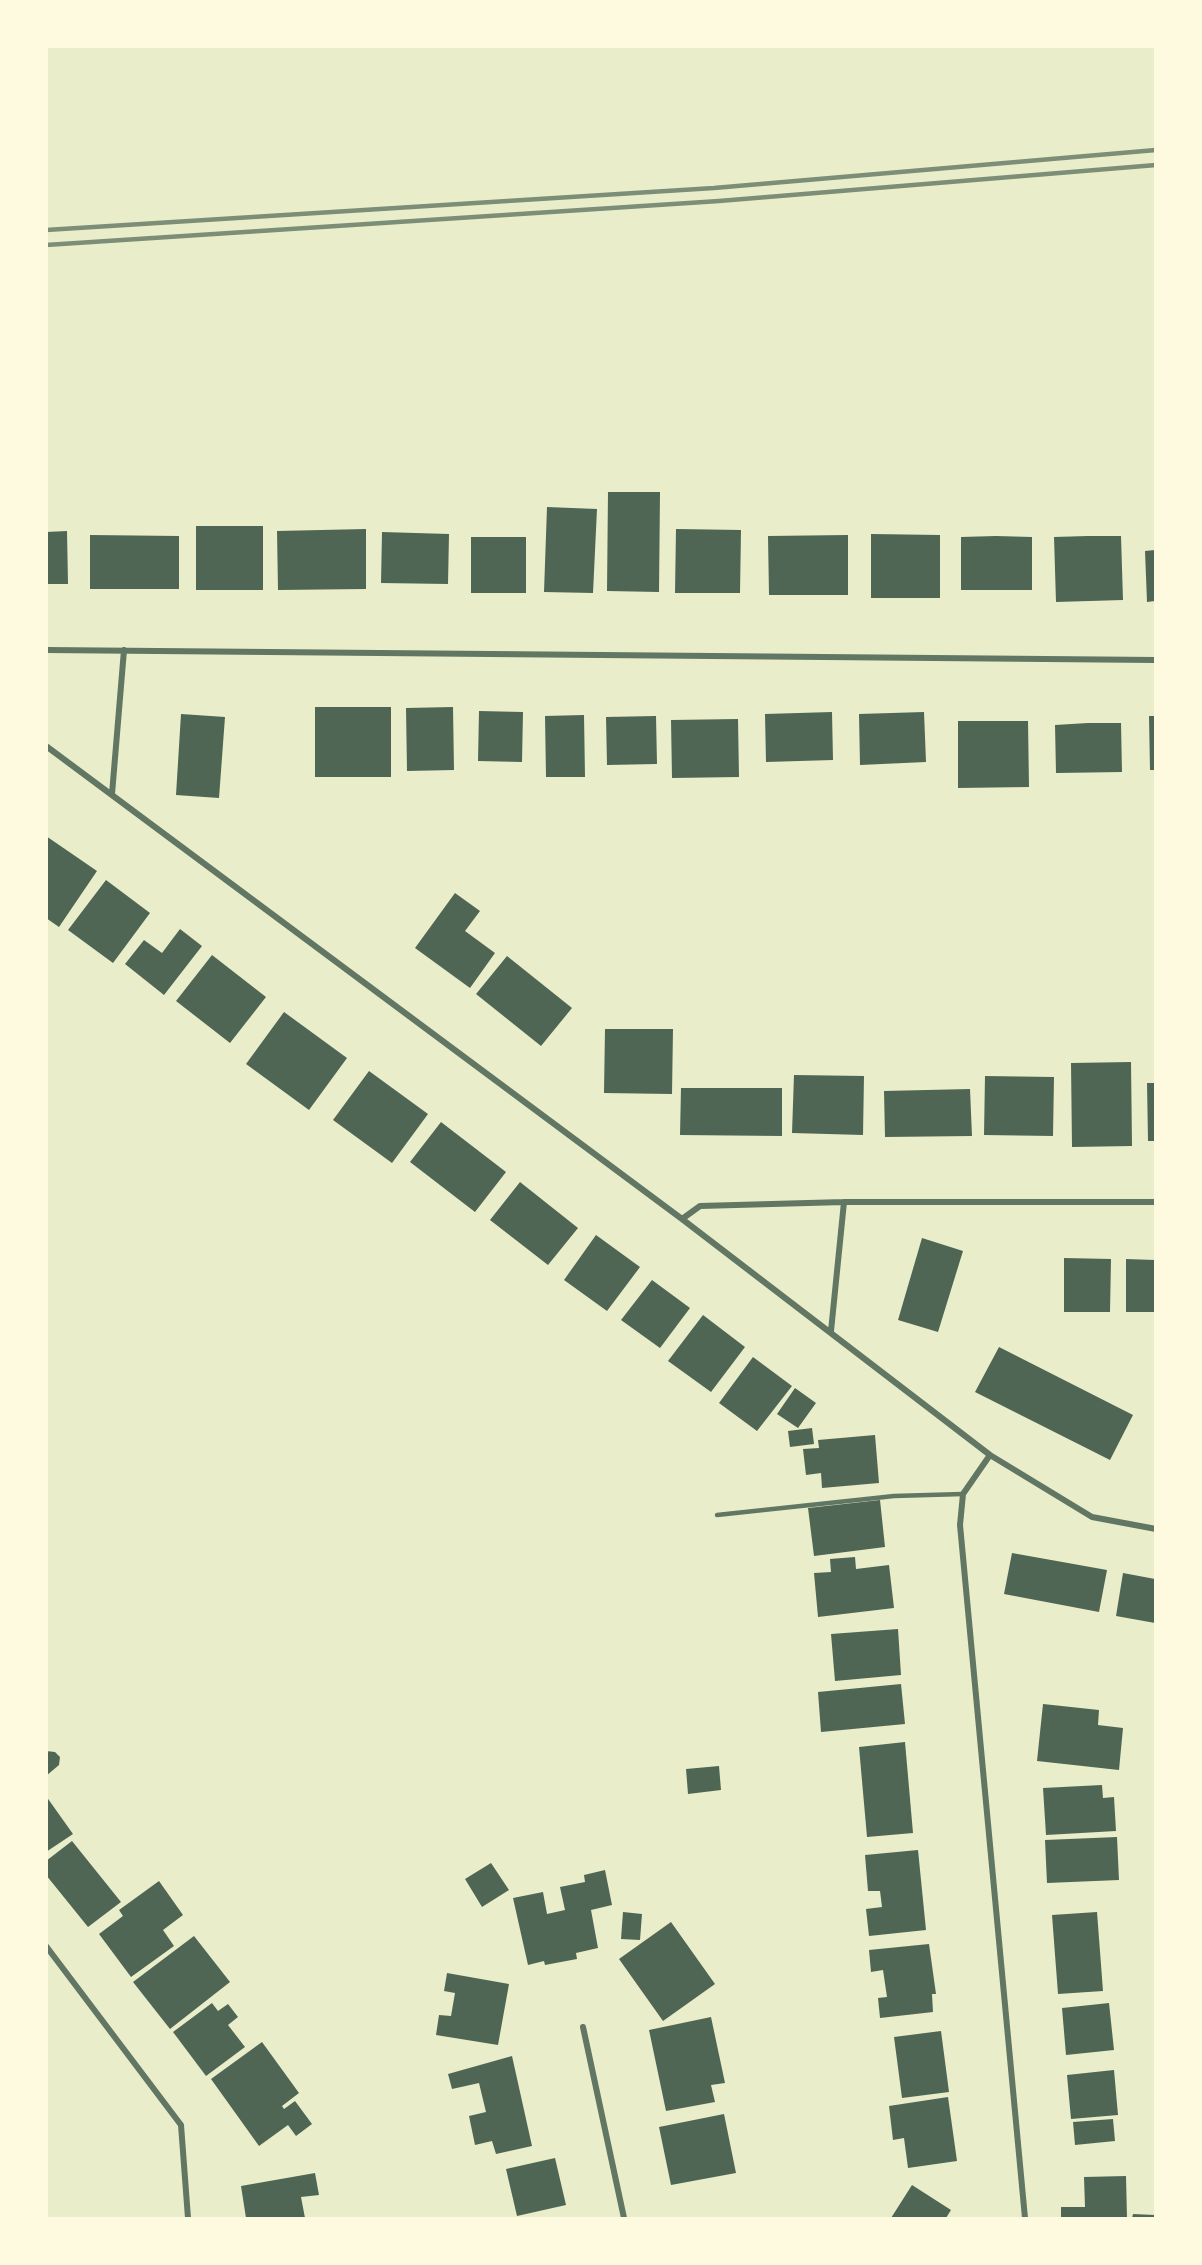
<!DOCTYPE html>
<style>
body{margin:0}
#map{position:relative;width:1202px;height:2265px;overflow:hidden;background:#e9edc9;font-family:Mulish,sans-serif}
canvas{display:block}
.frame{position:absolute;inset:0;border:48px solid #fefae0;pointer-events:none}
</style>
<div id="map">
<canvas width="1202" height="2265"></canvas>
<div class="frame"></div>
</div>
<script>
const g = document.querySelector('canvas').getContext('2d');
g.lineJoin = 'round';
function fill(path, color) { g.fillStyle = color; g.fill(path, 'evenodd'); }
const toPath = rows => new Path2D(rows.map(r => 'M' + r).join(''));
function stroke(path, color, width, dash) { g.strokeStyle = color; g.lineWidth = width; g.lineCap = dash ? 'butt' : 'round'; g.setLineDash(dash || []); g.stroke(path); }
fill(toPath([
 [608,492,660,492,659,592,607,591],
 [547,507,597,509,593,593,544,592],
 [196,526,263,526,263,590,196,590],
 [366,529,366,589,278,590,277,531],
 [676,529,741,530,740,593,675,593],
 [67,531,68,584,46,584,46,532],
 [382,532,449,534,448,584,381,583],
 [871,534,940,535,940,598,871,598],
 [90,535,179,536,179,589,90,589],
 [848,535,848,595,769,595,768,536],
 [996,536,1032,537,1032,590,961,590,961,537],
 [1088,536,1121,536,1123,600,1056,602,1054,537],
 [471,537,526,537,526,593,471,593],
 [1155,550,1155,601,1147,602,1145,551],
 [315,707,391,707,391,777,315,777],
 [453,707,454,770,407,771,406,708],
 [479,711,523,712,522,762,478,761],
 [832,712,833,760,766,762,765,714],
 [924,712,926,762,860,765,859,714],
 [181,714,225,717,219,798,176,795],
 [584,715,585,777,546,777,545,716],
 [656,716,657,764,607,765,606,717],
 [1149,716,1155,716,1155,770,1150,770],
 [738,719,739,777,672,778,671,720],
 [958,721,1028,721,1029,787,958,788],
 [1088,723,1121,723,1122,772,1056,773,1055,725],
 [46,836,97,871,59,927,46,918],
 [106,880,150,913,113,963,68,930],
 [455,893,480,911,465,931,495,953,470,988,415,948],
 [180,929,202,946,164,995,125,964,144,940,162,953],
 [212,955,266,997,230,1043,176,1001],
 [507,956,572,1008,541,1046,476,994],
 [284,1012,347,1058,309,1110,246,1064],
 [605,1029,673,1029,672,1094,604,1093],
 [1131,1062,1132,1146,1072,1147,1071,1063],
 [369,1071,428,1114,392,1163,333,1120],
 [794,1075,864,1076,863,1135,792,1133],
 [985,1076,1054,1077,1053,1136,984,1135],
 [1147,1083,1155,1083,1155,1141,1148,1141],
 [681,1088,782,1088,782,1136,680,1135],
 [970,1089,972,1136,885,1137,884,1091],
 [441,1122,506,1172,475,1212,410,1162],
 [520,1182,578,1228,548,1265,490,1220],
 [596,1235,640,1267,607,1311,564,1280],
 [922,1238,963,1251,938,1332,898,1320],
 [1064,1258,1111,1259,1110,1312,1064,1312],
 [1126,1259,1155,1260,1155,1312,1126,1312],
 [652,1280,690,1308,660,1348,621,1320],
 [703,1315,745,1347,711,1392,668,1361],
 [999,1347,1133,1415,1110,1460,975,1392],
 [753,1357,792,1386,757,1431,719,1403],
 [795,1388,816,1403,798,1428,777,1414],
 [812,1428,814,1444,790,1447,788,1431],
 [875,1435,879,1483,822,1488,821,1473,806,1475,803,1449,819,1448,818,1440],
 [880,1500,885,1547,814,1556,808,1508],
 [1012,1553,1107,1570,1099,1612,1004,1594],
 [855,1557,856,1569,889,1565,894,1608,818,1617,814,1573,831,1572,830,1559],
 [1123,1573,1155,1579,1155,1623,1116,1616],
 [898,1629,901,1675,835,1681,831,1634],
 [901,1684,905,1724,821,1732,818,1692],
 [1043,1704,1099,1710,1098,1725,1123,1728,1119,1770,1037,1761],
 [905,1742,913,1833,867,1837,859,1747],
 [46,1751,55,1752,60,1757,59,1765,46,1776],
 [719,1766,721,1790,688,1794,686,1769],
 [1102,1785,1103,1798,1114,1797,1116,1831,1046,1835,1043,1788],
 [46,1796,73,1834,46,1852],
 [1117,1837,1119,1880,1047,1883,1045,1840],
 [72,1841,121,1902,88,1927,46,1875,46,1861],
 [918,1850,926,1930,869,1936,866,1909,882,1907,880,1891,868,1891,865,1855],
 [491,1863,509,1890,482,1907,465,1879],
 [605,1870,612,1905,591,1910,598,1948,576,1953,577,1959,545,1965,544,1961,528,1965,513,1898,543,1892,547,1914,565,1910,560,1887,585,1882,584,1875],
 [159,1881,183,1915,163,1930,174,1946,131,1977,99,1934,123,1916,119,1910],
 [623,1912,642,1914,640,1940,621,1939],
 [1097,1912,1103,1991,1058,1994,1052,1915],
 [671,1922,715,1984,663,2021,619,1959],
 [194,1936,230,1982,170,2029,133,1982],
 [929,1944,936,1994,932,1994,933,2012,880,2018,878,1998,887,1997,883,1970,871,1972,869,1950],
 [447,1973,509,1984,498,2045,436,2035,439,2015,451,2016,455,1993,444,1991],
 [212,2003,218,2011,228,2004,238,2017,228,2025,245,2047,206,2076,173,2032],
 [1109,2003,1114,2050,1066,2055,1062,2008],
 [711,2017,725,2083,711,2085,715,2102,666,2111,649,2030],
 [941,2031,949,2092,902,2098,894,2037],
 [262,2042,299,2093,282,2106,284,2109,295,2101,312,2124,296,2136,288,2125,259,2146,211,2079],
 [512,2056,532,2146,496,2154,492,2141,475,2145,469,2116,486,2112,479,2083,452,2089,448,2074],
 [1114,2070,1118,2115,1071,2119,1067,2075],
 [948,2097,957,2161,908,2168,904,2138,893,2140,889,2106],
 [724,2114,736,2173,671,2185,659,2127],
 [1113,2119,1115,2141,1075,2145,1073,2122],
 [555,2158,566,2205,517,2216,506,2169],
 [315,2173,319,2195,301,2197,305,2218,246,2218,241,2186],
 [1126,2176,1127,2218,1061,2218,1061,2207,1085,2207,1084,2177],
 [912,2185,951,2210,946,2218,891,2218],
 [1133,2214,1155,2215,1155,2218,1132,2218]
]), '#4f6655');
stroke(toPath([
 [717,1515,894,1496,963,1494]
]), '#617663', 4.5);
stroke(toPath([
 [46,650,1156,660],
 [46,746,682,1219,990,1455,1092,1517,1156,1529],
 [112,794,124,650],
 [682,1219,700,1206,844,1202,1156,1202],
 [831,1331,844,1202],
 [990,1455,963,1494,960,1525,1025,2218],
 [46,1946,181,2125,188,2218],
 [583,2027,624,2218]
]), '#617663', 6);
stroke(toPath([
 [46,230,714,188,1156,150],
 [46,245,719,201,1156,165]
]), '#7c8e77', 4.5);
</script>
